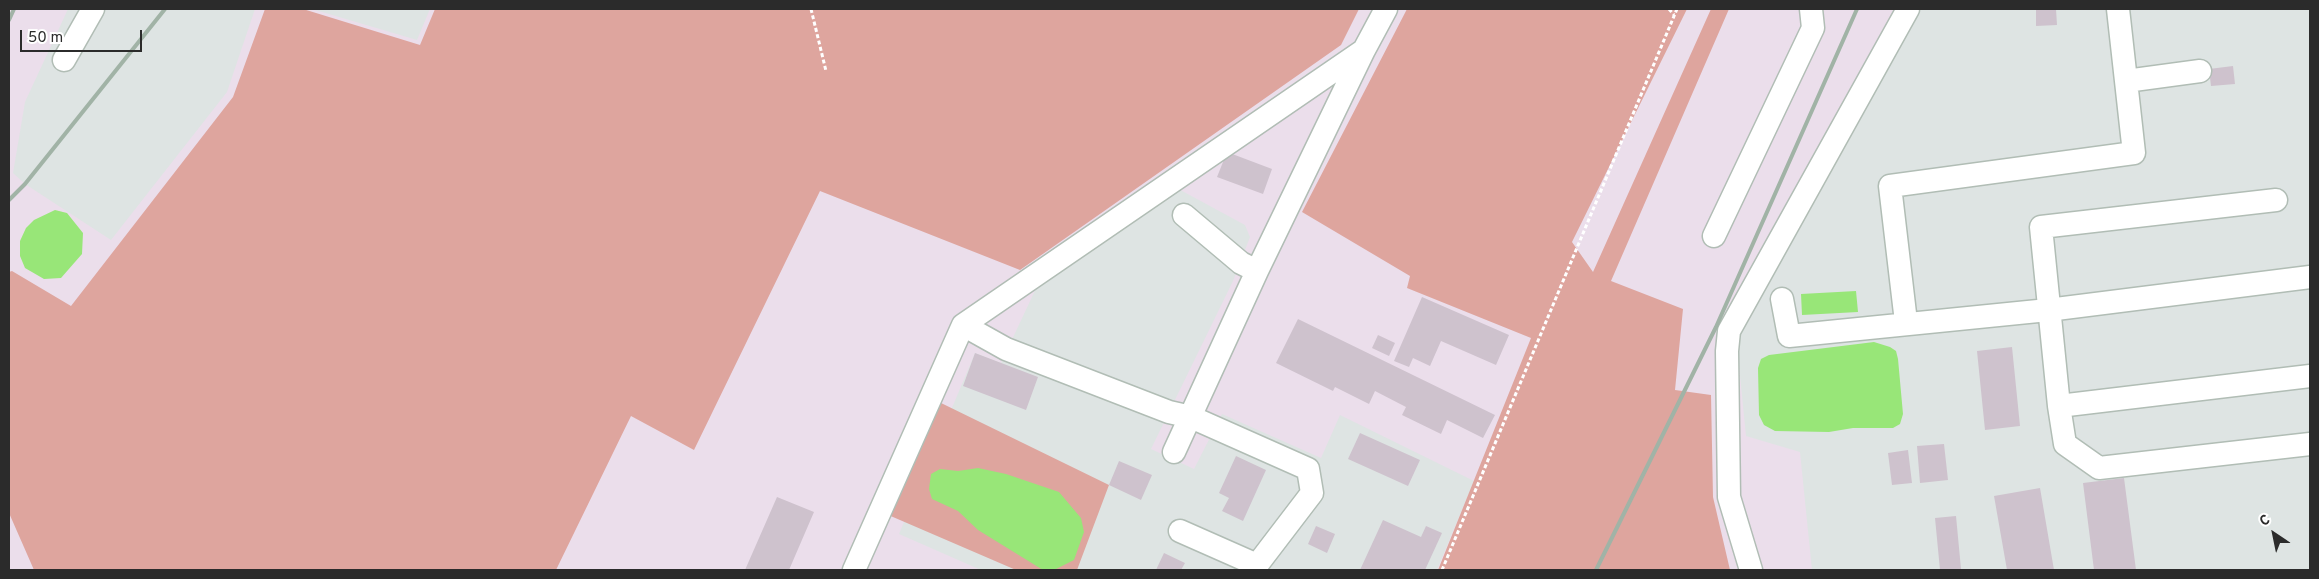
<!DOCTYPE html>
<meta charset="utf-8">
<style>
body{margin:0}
#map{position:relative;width:2319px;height:579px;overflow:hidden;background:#ebdeeb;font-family:Overpass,sans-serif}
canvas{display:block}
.frame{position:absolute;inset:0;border:10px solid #2b2b2b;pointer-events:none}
.north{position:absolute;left:2249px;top:509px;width:50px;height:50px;-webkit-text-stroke:4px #fff;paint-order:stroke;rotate:326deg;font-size:14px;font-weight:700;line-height:20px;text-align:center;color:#2b2b2b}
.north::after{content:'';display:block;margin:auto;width:18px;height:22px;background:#2b2b2b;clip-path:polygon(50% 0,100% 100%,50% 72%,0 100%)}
.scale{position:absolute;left:20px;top:30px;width:122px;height:22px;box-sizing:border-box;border:2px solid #2b2b2b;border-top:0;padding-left:6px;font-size:15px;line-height:18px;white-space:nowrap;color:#2b2b2b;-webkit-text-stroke:4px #fff;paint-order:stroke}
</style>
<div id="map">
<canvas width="2319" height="579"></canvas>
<div class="frame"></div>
<div class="north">С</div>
<div class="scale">50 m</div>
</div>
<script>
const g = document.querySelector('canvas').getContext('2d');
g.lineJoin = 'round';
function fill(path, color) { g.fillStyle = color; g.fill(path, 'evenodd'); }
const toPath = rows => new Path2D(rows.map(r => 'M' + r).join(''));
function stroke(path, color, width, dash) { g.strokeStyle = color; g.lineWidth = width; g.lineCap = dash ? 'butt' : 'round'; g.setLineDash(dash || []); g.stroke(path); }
fill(toPath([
 [68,9,255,9,227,92,111,240,25,184,13,173,25,102],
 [312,9,430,9,417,40],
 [1918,9,2310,9,2310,570,1812,570,1800,452,1746,436,1736,336],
 [1173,186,1245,225,1250,237,1233,281,1151,449,1194,469,1222,414,1321,458,1340,415,1474,481,1437,570,981,570,899,534,975,353,1001,363,1039,282]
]), '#dee4e3');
fill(toPath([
 [265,9,303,9,420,45,435,9,1359,9,1341,45,1020,270,820,191,694,450,631,416,556,570,34,570,9,513,9,272,12,271,71,306,233,97],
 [1407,9,1687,9,1572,242,1593,272,1711,9,1729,9,1611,281,1683,309,1675,390,1711,395,1713,497,1730,570,1438,570,1531,338,1407,288,1410,276,1302,212],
 [939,402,1109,485,1077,570,1016,570,886,514]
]), '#dea59e');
fill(toPath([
 [55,210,67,213,83,233,82,254,61,278,44,279,25,268,20,256,20,241,26,228,34,220],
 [1856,291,1858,312,1802,315,1801,294],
 [1874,342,1890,347,1896,351,1898,359,1903,414,1900,424,1893,428,1853,428,1829,432,1775,431,1764,425,1759,415,1758,368,1761,359,1769,355],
 [978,468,1006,474,1059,492,1081,518,1084,532,1074,560,1054,570,1043,570,978,530,958,511,932,499,929,489,931,474,940,469,958,471]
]), '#98e678');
fill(toPath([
 [2036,9,2056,9,2057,25,2036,26],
 [2233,66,2235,84,2211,86,2209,69],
 [1227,152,1272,169,1263,194,1217,177],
 [1422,297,1509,335,1496,365,1441,341,1430,366,1413,358,1409,367,1394,361],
 [1298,319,1495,415,1483,438,1447,420,1441,434,1402,415,1406,407,1375,391,1369,404,1335,387,1333,391,1276,363],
 [1378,335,1395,343,1389,356,1372,348],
 [2012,347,2020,426,1985,430,1977,351],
 [975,353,1038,377,1026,410,963,386],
 [1360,433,1420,460,1408,486,1348,459],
 [1944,444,1948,480,1920,483,1917,446],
 [1908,450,1912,483,1892,485,1888,453],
 [1236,456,1266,470,1243,521,1222,511,1229,498,1219,493],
 [1119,461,1152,475,1141,500,1109,485],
 [2124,478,2136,570,2094,570,2083,483],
 [2040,488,2054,570,2007,570,1994,496],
 [777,497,814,512,789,570,745,570],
 [1956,516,1961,569,1940,570,1935,518],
 [1383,520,1421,537,1426,526,1442,533,1425,570,1360,570],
 [1316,526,1335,534,1327,553,1308,544],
 [1164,553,1185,563,1181,570,1156,570]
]), '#cec2cd');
const minor = toPath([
 [64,60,93,9],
 [2126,81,2200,71],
 [2276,200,2041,227,2059,406,2310,376],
 [1184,215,1241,263,1257,271],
 [1714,236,1813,28,1811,9],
 [1782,299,1789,336,2048,310,2310,277],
 [1906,322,1890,186,2134,153,2118,9],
 [963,325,1006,349,1169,412,1191,417,1308,469,1312,493,1257,565,1180,531],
 [2059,406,2065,444,2099,468,2310,444],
 [1174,452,1257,271,1364,50,1386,9],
 [854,570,963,325,1364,50],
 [1751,570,1729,497,1727,351,1729,331,1908,9]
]);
stroke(minor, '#b1bdb5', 25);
stroke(toPath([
 [811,9,826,71],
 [1669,9,1674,15],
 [1442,570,1677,9]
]), '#fff', 3, [4, 2.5]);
stroke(minor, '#fff', 22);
stroke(toPath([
 [9,20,14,9],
 [9,200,25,184,165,9],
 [1596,570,1716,327,1857,9]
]), '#a1b3a6', 4);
</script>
